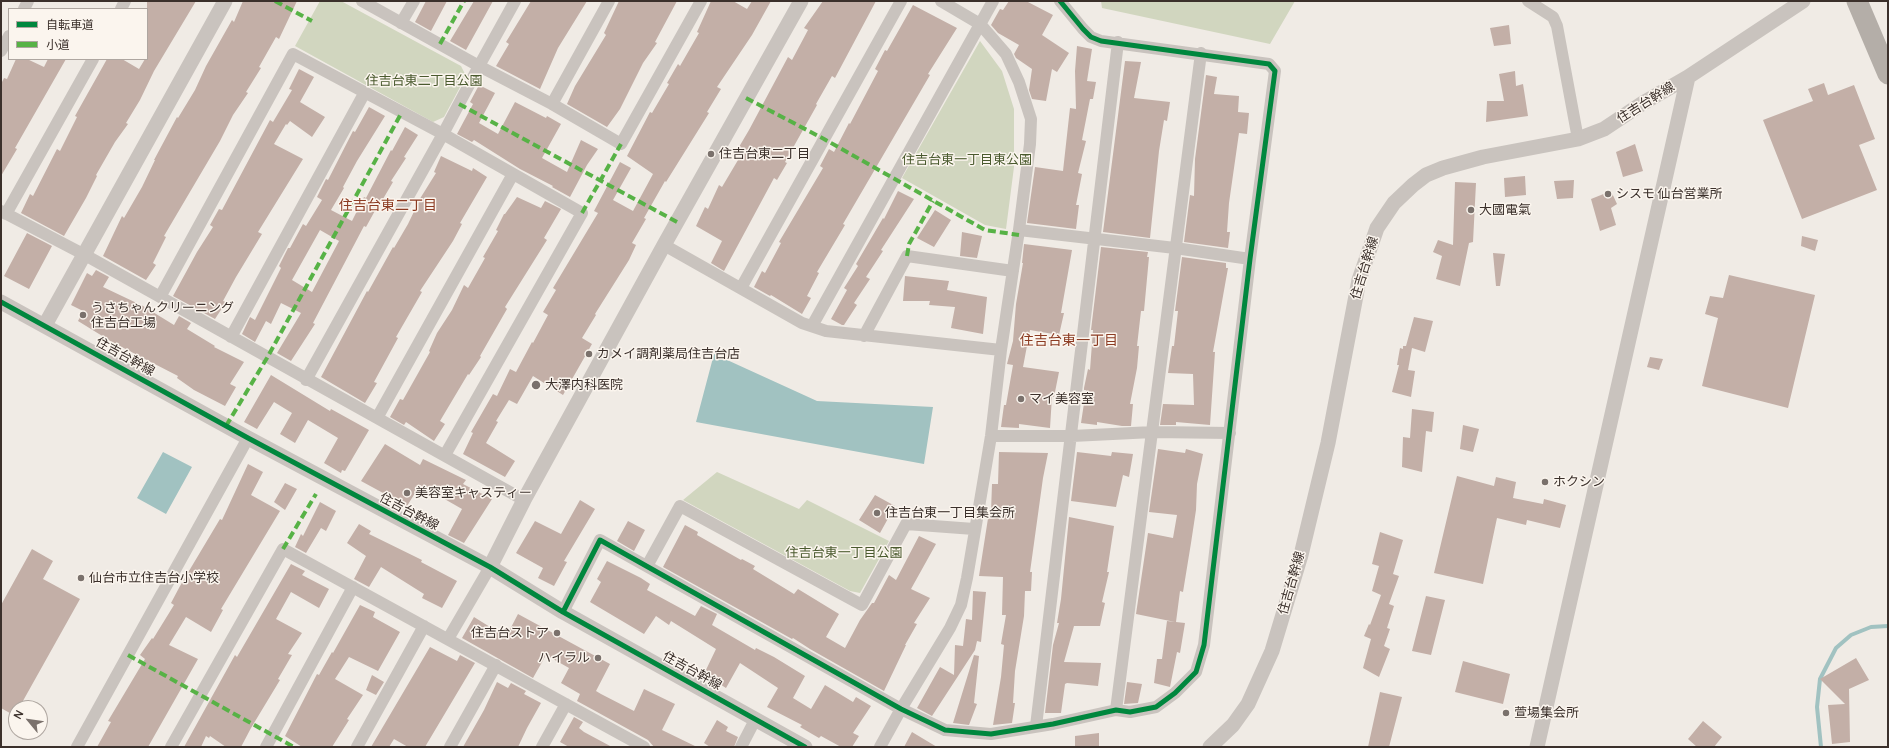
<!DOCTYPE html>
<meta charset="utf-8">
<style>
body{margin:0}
#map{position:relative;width:1889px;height:748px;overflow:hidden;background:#f0ebe5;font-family:Manrope,"Noto Sans JP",sans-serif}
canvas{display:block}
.frame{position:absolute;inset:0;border:2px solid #3b302b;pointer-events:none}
.legend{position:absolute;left:8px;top:8px;width:140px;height:52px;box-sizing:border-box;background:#fbf5ee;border:1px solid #aea6a0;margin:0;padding:5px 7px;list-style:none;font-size:12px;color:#3b302b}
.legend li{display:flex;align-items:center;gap:8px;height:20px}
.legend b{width:20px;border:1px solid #aea6a0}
.north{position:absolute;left:8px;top:700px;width:40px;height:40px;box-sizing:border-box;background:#fbf5ee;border:1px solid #aea6a0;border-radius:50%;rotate:299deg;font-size:11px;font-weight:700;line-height:16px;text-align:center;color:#3b302b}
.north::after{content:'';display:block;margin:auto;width:14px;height:18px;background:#7a716c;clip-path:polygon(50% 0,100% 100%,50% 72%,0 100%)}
</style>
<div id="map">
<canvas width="1889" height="748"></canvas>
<div class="frame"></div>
<ul class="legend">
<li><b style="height:5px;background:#00873e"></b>自転車道</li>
<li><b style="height:5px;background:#57b246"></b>小道</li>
</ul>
<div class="north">N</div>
</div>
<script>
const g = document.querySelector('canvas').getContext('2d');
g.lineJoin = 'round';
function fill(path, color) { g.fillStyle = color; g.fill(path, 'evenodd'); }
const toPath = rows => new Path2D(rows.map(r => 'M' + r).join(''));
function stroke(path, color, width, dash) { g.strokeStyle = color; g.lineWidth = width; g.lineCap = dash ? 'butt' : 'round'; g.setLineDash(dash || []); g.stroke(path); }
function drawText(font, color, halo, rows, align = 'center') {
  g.font = font + ' Manrope,"Noto Sans JP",sans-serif'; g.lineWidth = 3; g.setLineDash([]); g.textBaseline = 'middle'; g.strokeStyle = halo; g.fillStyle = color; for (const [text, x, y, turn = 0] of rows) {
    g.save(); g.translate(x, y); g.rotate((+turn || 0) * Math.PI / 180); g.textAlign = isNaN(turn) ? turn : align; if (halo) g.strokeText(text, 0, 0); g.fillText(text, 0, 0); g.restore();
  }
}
fill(toPath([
 [320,1,341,1,461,66,466,76,444,117,433,122,295,46],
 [1101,1,1295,1,1270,44,1102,8],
 [980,41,1002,71,1014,109,1014,167,1006,229,985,225,902,178],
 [717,472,799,509,807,500,889,541,860,593,850,591,683,500]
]), '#d1d6bf');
fill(toPath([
 [714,354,817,401,933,407,924,464,696,422],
 [163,452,192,467,166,514,137,498]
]), '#a1c2c1');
stroke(toPath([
 [1821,747,1817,707,1820,679,1836,648,1851,635,1871,627,1888,626]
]), '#a1c2c1', 4);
fill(toPath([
 [147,1,196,1,154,71,140,100,126,123,128,124,115,142,96,175,97,176,86,198,64,236,21,213,30,194,33,196,57,149,60,151,77,117,75,116,107,59,122,59,139,69,145,59,147,59],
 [243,1,297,1,279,39,276,37,259,67,261,68,246,92,248,93,233,115,220,141,164,236,166,237,153,263,156,265,146,280,103,256,122,216,124,218,142,187,155,160,154,160,177,117,178,118,195,90,206,66,232,20,234,22],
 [426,1,447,1,431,31,415,22],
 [474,1,493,1,466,50,450,41],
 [531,1,587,1,558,48,540,89,496,66,509,44,506,42],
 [619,1,677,1,655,42,657,43,643,63,620,109,607,127,567,104,575,86,606,35,604,33],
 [711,1,733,1,747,9,752,1,771,1,752,35,717,87,721,89,707,112,709,113,666,182,665,181,644,218,646,219,632,243,636,245,629,260,595,314,596,315,582,338,592,344,563,395,533,376,517,404,509,400,496,421,498,422,486,443,515,461,505,477,463,454,473,433,471,432,493,394,497,396,510,369,516,372,532,342,533,343,548,315,543,312,556,290,553,288,598,213,594,211,620,162,631,168,613,200,633,211,653,174,627,156,650,112,652,113,669,84,667,83,678,64,680,66,699,33,697,32],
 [823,1,876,1,835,78,832,76,816,104,817,105,785,162,787,163,777,180,774,178,724,271,711,263,722,241,696,226,705,207,708,209,719,185,722,187,741,155,736,152,749,130,788,57,792,60,808,30,804,28],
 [1009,1,1026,1,1053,15,1042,35,1069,53,1057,72,1052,69,1046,101,1032,99,1029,90,1032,69,1016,58,1014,54,1019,45,998,33,991,25,1000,9,1003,10],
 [913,5,957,28,928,74,930,75,916,99,843,224,845,225,817,272,819,273,807,296,811,298,802,314,771,295,770,296,754,287,762,271,765,273,781,243,779,242,823,168,820,166,829,149,834,152,849,123,850,124,878,71,875,69,885,50,887,51],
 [1509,25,1511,44,1494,46,1490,28],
 [1077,46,1092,49,1087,81,1096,82,1093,99,1090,99,1082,140,1086,141,1078,173,1082,174,1076,205,1079,205,1076,229,1027,223,1035,167,1063,171,1070,108,1076,109,1075,71],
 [16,59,27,59,44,67,48,59,66,59,15,148,17,149,1,176,1,84,4,78,7,79],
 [1125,61,1141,62,1134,98,1170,102,1167,121,1164,120,1159,151,1150,238,1103,232],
 [299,69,314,77,300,102,325,117,312,137,290,121,287,125,286,124,274,144,303,159,258,232,262,234,236,277,223,301,226,302,215,319,173,296,197,252,213,227,210,225,219,209,222,210,270,120,273,122,292,90,289,89],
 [1515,71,1516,86,1523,84,1528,116,1486,122,1487,101,1504,101,1499,74],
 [1206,75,1217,77,1214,94,1239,96,1238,112,1249,113,1247,134,1239,133,1229,203,1227,232,1230,232,1228,248,1184,242,1190,195,1194,196,1195,159],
 [1824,83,1828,95,1854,85,1875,139,1859,145,1877,190,1802,219,1763,120,1813,101,1808,89],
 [479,85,495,93,479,123,498,134,515,102,546,118,547,116,561,124,542,158,567,172,581,140,598,149,587,165,570,197,552,187,553,186,520,169,474,140,472,142,457,134,473,104,470,102],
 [369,107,385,116,357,161,343,187,344,188,331,210,352,221,364,197,366,198,391,150,392,151,405,127,418,135,404,157,406,158,391,181,393,182,383,199,382,198,366,227,364,226,313,323,315,324,291,361,277,353,301,313,281,303,271,324,266,321,255,342,242,334,250,317,255,320,281,268,279,266,288,248,290,248,303,224,306,226,322,200,317,197,326,179,328,180,353,131,355,132],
 [320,230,339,241,312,292,292,280],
 [1635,144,1643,171,1623,177,1616,152],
 [441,156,472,171,473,168,487,177,460,223,462,224,453,241,420,291,422,292,396,337,398,338,374,382,377,383,365,403,321,377,367,291,368,292,393,247,394,248,408,224,421,197,436,173,434,172],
 [1525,176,1526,195,1505,197,1504,178],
 [1574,180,1573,198,1557,199,1554,181],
 [1455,182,1476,183,1473,242,1469,243,1460,286,1436,279,1442,256,1433,252,1438,240,1453,245],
 [898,191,914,199,881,250,883,251,866,277,870,279,854,303,857,305,844,325,842,325,831,319,847,290,844,288,858,266,856,264,883,218,884,219],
 [1611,191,1617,204,1611,208,1616,225,1600,231,1591,199],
 [517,197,541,208,545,201,561,209,544,238,547,240,505,307,507,309,480,356,481,357,469,375,468,374,440,421,445,424,434,441,406,422,404,425,390,417,400,399,403,400,430,352,429,351,437,333,452,310,464,285,468,288,485,258,483,257,498,231,496,230,504,214,505,214],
 [935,210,951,220,934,247,917,238],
 [962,232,982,236,977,258,960,256],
 [27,233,52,246,29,289,4,276],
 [1802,236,1818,240,1815,251,1801,246],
 [1024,244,1072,250,1061,313,1064,313,1059,335,1030,330,1023,367,1059,372,1054,397,1052,396,1050,428,1019,424,1019,428,1001,427,1004,405,1006,405,1013,365,1007,364,1013,341,1016,304,1023,263,1022,263],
 [1101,247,1148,252,1147,257,1149,257,1144,311,1141,311,1137,346,1139,346,1137,368,1130,404,1133,404,1131,426,1122,426,1097,422,1097,425,1081,423,1086,390,1084,390,1084,388,1088,369,1090,370,1093,330,1091,330],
 [1493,253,1505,254,1500,286,1496,286],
 [1182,257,1226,263,1226,268,1228,268,1213,352,1215,352,1210,425,1176,422,1176,425,1160,425,1163,404,1194,405,1193,374,1168,373,1172,346,1174,346,1178,311,1175,311],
 [96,270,109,277,103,287,143,306,174,325,179,316,191,323,187,329,215,346,214,347,244,362,230,384,236,387,225,406,194,390,177,378,178,376,112,342,78,321,83,311,71,305,87,273,92,276],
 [1729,275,1815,295,1788,408,1702,386,1718,318,1705,314,1710,296,1723,298],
 [905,276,949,281,947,290,987,297,983,334,951,328,955,307,929,305,930,301,903,301],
 [1414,317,1433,321,1425,352,1412,348,1408,370,1415,371,1411,397,1392,392,1399,365,1397,365,1400,348,1403,349,1403,346,1406,346],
 [1650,357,1663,359,1659,370,1647,367],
 [271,375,330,411,331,409,369,430,345,471,342,470,341,473,324,463,338,438,308,420,295,443,280,434,292,413,274,402,257,429,244,422],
 [1412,409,1434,412,1432,432,1426,431,1422,472,1402,467,1403,437,1410,438],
 [1463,425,1479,429,1473,452,1460,449],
 [385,444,420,465,423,459,466,480,463,484,492,499,464,543,448,535,462,509,420,485,407,506,361,481],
 [1158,449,1185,453,1186,449,1203,454,1197,484,1196,510,1191,543,1183,592,1180,591,1176,622,1185,623,1180,653,1177,652,1170,687,1154,683,1157,659,1162,659,1167,621,1175,622,1136,614,1148,533,1173,538,1177,515,1149,512],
 [999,452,1048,453,1043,478,1030,572,1032,572,1031,591,1025,591,1024,616,1015,671,1013,703,1015,703,1012,723,993,725,1001,677,1004,645,1001,644,1006,615,1002,615,1003,577,979,576,989,512,991,512,992,484,998,484],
 [1077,452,1111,456,1112,452,1133,454,1129,477,1123,475,1116,507,1071,501],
 [248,464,263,472,251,495,280,511,221,609,223,610,211,632,186,617,169,645,198,659,148,747,97,747,111,722,108,721,145,659,140,655,152,638,153,639,174,605,171,603,180,586,220,519,222,520],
 [1457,476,1494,486,1496,477,1516,482,1513,498,1543,504,1544,499,1566,505,1560,528,1527,520,1526,525,1497,518,1483,584,1434,573],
 [285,483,297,489,285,510,274,502],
 [875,495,895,506,880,533,859,520],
 [580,500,595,509,564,561,567,562,554,586,538,578,543,568,516,553,535,521,561,534],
 [320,502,336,511,326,531,321,528,306,553,295,547,301,534,303,536],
 [1069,517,1114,526,1107,572,1109,572,1102,602,1105,603,1100,626,1074,626,1064,662,1101,663,1098,686,1067,683,1065,684,1061,713,1045,713,1053,645,1059,623,1057,623,1061,599],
 [628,521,645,530,634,551,617,541],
 [359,524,371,531,369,534,422,560,421,562,457,581,442,608,422,598,424,594,381,567,369,587,354,579,366,556,347,543],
 [685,525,698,532,697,535,741,560,742,559,755,566,753,569,794,594,798,589,839,614,826,637,845,648,860,620,872,603,874,603,889,575,896,580,919,536,936,544,911,589,930,598,914,623,917,624,905,645,906,645,884,691,810,649,793,638,792,639,663,567],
 [1380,532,1403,540,1393,574,1399,576,1389,604,1394,606,1387,628,1390,629,1384,646,1390,649,1379,677,1363,668,1371,639,1364,636,1369,624,1370,625,1381,595,1372,591,1379,566,1372,564],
 [32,549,53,561,43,579,80,599,19,708,16,708,15,716,1,708,1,605],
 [607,561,641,578,650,584,647,590,695,616,701,606,717,614,712,625,755,650,756,648,774,657,805,676,793,698,811,709,825,685,853,702,856,697,871,706,853,733,859,736,852,747,841,747,821,736,819,738,800,727,802,725,767,707,778,688,740,663,726,688,704,674,716,649,671,621,669,625,656,616,644,634,590,602,601,582,597,579],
 [291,564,305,571,302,575,329,589,319,608,291,592,276,619,302,633,288,654,292,655,278,679,280,680,251,728,241,747,226,747,210,736,209,738,206,736,201,747,184,747,235,655,237,657],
 [973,591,986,592,981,642,977,641,975,650,932,716,917,708,940,667,954,675,955,645,963,646,966,619,972,620],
 [1426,596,1445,600,1431,655,1412,651],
 [360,605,375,612,373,617,400,632,378,671,349,657,335,679,363,695,347,719,349,720,332,747,302,747,285,736,317,674,319,675,332,652,333,653],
 [518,614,610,664,596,691,601,694,634,711,644,689,675,704,662,730,697,747,654,747,648,740,577,701,580,694,561,683,569,668,546,655,533,678,462,638,474,617,506,637],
 [430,647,457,661,460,655,475,663,425,747,408,747,394,739,389,747,371,747],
 [974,655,979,656,974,703,977,704,969,725,953,723],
 [1856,658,1869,680,1849,689,1850,742,1832,744,1828,705,1845,704,1820,679],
 [1463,661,1510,674,1503,704,1455,692],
 [372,675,384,682,376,695,366,690],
 [497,682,508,688,511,683,526,691,524,694,541,703,527,728,518,747,463,747,484,710],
 [1127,682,1142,684,1138,703,1124,704],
 [1380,692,1402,697,1389,747,1368,747],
 [574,717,583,722,579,728,584,732,612,747,569,747,560,742],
 [717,720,728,727,726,731,738,737,734,747,710,747,704,743],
 [1703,721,1722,737,1714,747,1697,747,1688,739],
 [912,732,937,747,904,747],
 [1099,733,1099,747,1075,747,1075,736]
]), '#c3afa7');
stroke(toPath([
 [362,1,479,66,552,104,621,144,701,1],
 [1528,1,1553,17,1557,26,1578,139],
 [24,9,28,1],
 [121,9,125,1],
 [401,23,414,1],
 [1,51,9,36],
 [552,104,609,1],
 [1,211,85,255,524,500],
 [6,214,93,59],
 [1019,230,1175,248,1250,259],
 [664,245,802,323,826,331,1001,350],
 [741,288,901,1],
 [160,297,293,54,443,134,582,213,445,455],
 [812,326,993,1],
 [864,336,907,256,1013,271],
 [231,337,365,92],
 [306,380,443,134,479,66,515,1],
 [377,418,513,174],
 [991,436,1072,436,1153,432,1230,433],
 [647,566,680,506,862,605,906,524,974,529],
 [563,612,600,540,901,709,945,730,991,734,1053,724,1116,710,1130,712,1156,707,1175,693,1196,672,1204,645,1250,259,1275,71,1269,64,1101,41,1091,37,1083,29,1060,1],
 [448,639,490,567],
 [1116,710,1201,53],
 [1036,726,1118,42],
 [77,747,248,438],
 [171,747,283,549,644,747],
 [266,747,353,587],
 [357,747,424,626],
 [450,747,496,665],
 [542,747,566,704],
 [741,747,755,720],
 [880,747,901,709,950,628,961,605,967,578,991,436,1001,350,1019,230,1030,144,1031,119,1019,82,1006,54,980,24,941,1]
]), '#c9c3be', 12);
stroke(toPath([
 [1,302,248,438,490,567,563,612,805,747],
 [45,325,225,1],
 [490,567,524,500,664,245,801,1],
 [1210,747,1233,725,1248,704,1272,651,1301,555,1328,443,1359,280,1377,228,1394,203,1413,185,1426,175,1443,168,1483,157,1578,139,1604,129,1643,103,1688,77,1803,1],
 [1537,747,1688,77]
]), '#c9c3be', 15);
stroke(toPath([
 [1857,1,1888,74]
]), '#b4aea8', 21);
stroke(toPath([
 [275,1,312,21],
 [440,44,464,1],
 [746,98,824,139,985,230,1019,235],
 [459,104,677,222],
 [582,213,621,144],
 [907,256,909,244,933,201],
 [226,426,267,358,402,112],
 [283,549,316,494],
 [128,655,294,747]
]), '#57b246', 4, [8, 4]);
stroke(toPath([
 [1,302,248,438,490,567,563,612,805,747],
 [563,612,600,540,901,709,945,730,991,734,1053,724,1116,710,1130,712,1156,707,1175,693,1196,672,1204,645,1250,259,1275,71,1269,64,1101,41,1091,37,1083,29,1060,1]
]), '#00873e', 5);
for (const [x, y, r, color] of [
 [711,154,4,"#7a716c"],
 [1608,194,4,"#7a716c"],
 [1471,210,4,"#7a716c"],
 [83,315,4,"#7a716c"],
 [589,354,4,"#7a716c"],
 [536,385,5,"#7a716c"],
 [1021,399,4,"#7a716c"],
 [1545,482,4,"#7a716c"],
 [407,493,4,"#7a716c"],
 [877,513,4,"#7a716c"],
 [81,578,4,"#7a716c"],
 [557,633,4,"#7a716c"],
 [598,658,4,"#7a716c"],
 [1506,713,4,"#7a716c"]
]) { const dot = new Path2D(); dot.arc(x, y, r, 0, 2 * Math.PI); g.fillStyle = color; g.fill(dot); stroke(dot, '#fbf5ee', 1.5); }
drawText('13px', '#4a5a2e', '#fbf5ee', [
 ["住吉台東二丁目公園",424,81],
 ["住吉台東一丁目東公園",967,160],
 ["住吉台東一丁目公園",844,553]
]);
drawText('13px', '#3b302b', '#fbf5ee', [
 ["住吉台幹線",1646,103,-32],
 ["住吉台幹線",1365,268,-73],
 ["住吉台幹線",125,357,29],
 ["住吉台幹線",409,512,28],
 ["住吉台幹線",1292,583,-74],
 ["住吉台幹線",692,671,29]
]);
drawText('13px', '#3b302b', '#fbf5ee', [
 ["住吉台東二丁目",719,154],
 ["シスモ 仙台営業所",1616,194],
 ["大國電氣",1479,210],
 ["うさちゃんクリーニング",91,308],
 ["住吉台工場",91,323],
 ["カメイ調剤薬局住吉台店",597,354],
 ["大澤内科医院",545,385],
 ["マイ美容室",1029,399],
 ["ホクシン",1553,482],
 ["美容室キャスティー",415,493],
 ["住吉台東一丁目集会所",885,513],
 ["仙台市立住吉台小学校",89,578],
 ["住吉台ストア",549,633,"right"],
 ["ハイラル",590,658,"right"],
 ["萱場集会所",1514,713]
], 'left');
drawText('14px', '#8c3b22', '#fbf5ee', [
 ["住吉台東二丁目",388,206],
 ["住吉台東一丁目",1069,341]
]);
</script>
